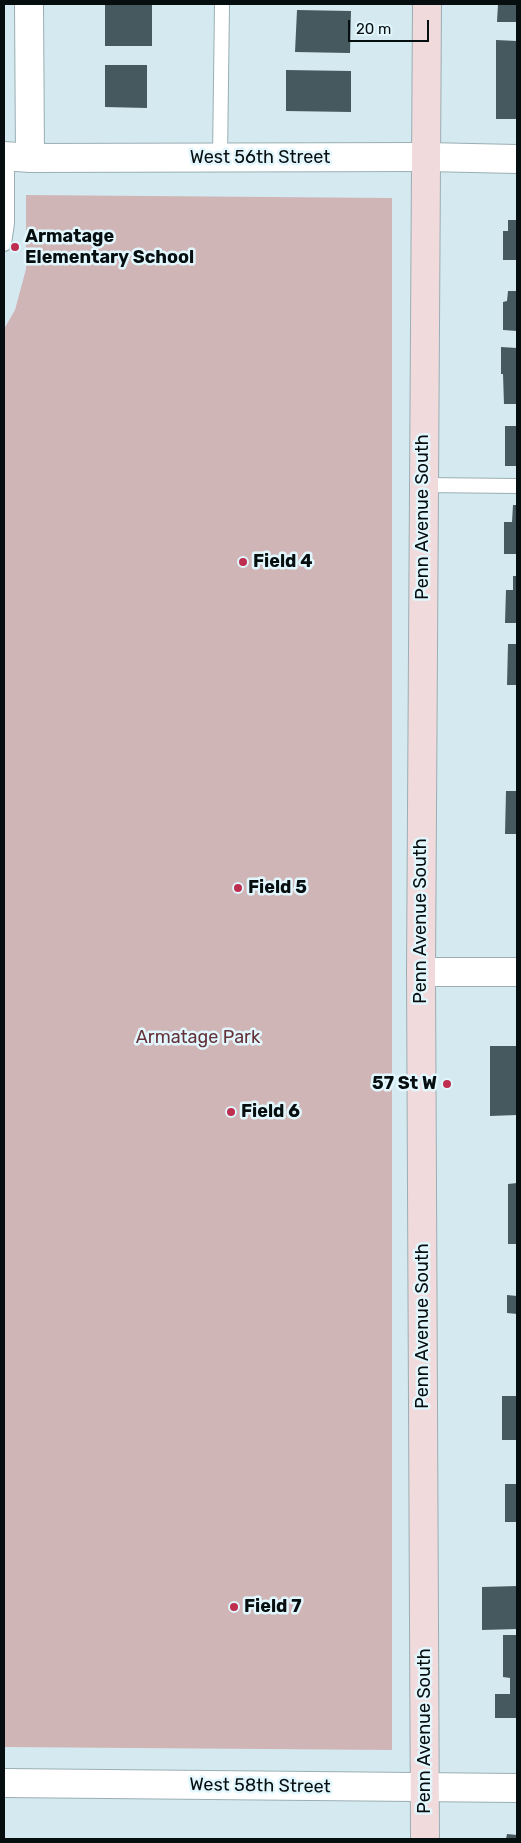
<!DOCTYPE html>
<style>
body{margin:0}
#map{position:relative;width:521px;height:1843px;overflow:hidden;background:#d5eaf0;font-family:Rubik,sans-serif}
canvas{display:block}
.frame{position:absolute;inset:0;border:5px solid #070e10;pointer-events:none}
.scale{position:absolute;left:348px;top:20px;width:81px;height:22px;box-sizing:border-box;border:2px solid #070e10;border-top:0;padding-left:6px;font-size:15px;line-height:18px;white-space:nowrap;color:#070e10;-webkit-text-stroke:4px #e2f7fd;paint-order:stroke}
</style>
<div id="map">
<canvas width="521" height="1843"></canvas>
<div class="frame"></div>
<div class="scale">20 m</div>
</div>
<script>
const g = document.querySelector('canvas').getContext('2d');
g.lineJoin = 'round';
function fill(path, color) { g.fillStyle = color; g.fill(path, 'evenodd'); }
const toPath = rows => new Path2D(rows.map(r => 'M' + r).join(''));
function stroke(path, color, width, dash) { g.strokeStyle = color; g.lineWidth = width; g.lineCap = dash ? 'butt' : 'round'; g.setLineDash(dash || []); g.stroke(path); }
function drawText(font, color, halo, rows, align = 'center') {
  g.font = font + ' Rubik,sans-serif'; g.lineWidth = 5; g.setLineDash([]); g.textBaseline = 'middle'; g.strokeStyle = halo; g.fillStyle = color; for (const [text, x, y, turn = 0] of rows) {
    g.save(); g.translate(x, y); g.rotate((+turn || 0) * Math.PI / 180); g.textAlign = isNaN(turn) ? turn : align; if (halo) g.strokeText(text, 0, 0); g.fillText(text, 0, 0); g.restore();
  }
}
fill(toPath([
 [26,195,392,198,392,1750,4,1747,4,329,15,310,26,269]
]), '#d0b5b7');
fill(toPath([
 [105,4,152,4,152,46,105,46],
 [498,4,517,4,517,22,497,22],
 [297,10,351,11,350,53,295,52],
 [496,40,517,41,517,119,496,119],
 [105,65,147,65,147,108,105,107],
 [286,70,351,71,351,112,286,111],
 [508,220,517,220,517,260,503,260,503,231,508,231],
 [508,291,517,291,517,331,503,330,503,302,507,301],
 [501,347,517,348,517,404,504,404,503,374,501,374],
 [505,426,517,426,517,466,505,466],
 [513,505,517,505,517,554,504,554,504,522,512,522],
 [513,576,517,576,517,623,505,623,506,590,513,590],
 [508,644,517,644,517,685,507,685],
 [506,791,517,791,517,834,505,834],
 [490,1046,517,1046,517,1115,490,1116],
 [517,1183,517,1244,508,1244,508,1184],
 [507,1295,517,1296,517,1314,507,1313],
 [502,1396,517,1396,517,1440,502,1440],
 [505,1484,517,1484,517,1522,505,1522],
 [517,1586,517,1629,482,1630,482,1587],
 [503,1635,517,1635,517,1718,495,1718,495,1694,510,1694,510,1678,503,1677],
 [507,1834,517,1835,517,1839,506,1839]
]), '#46595e');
const service = toPath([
 [220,158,222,4],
 [4,244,7,223,7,156],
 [424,485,517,486]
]);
const minor = toPath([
 [29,4,30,158],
 [4,156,30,158,426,157],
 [421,972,517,972]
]);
const tertiary = toPath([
 [426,157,517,159],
 [4,1783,517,1788]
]);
const secondary = toPath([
 [425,1839,421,972,427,4]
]);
stroke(service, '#9aaeb4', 16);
stroke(minor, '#9aaeb4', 30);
stroke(tertiary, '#9aaeb4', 30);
stroke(secondary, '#9aaeb4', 30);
stroke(service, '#fff', 14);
stroke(minor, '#fff', 28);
stroke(tertiary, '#fff', 28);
stroke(secondary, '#f1dadc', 28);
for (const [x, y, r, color] of [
 [15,247,5,"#be2e4f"],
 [243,562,5,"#be2e4f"],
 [238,888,5,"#be2e4f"],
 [447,1084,5,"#be2e4f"],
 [231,1112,5,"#be2e4f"],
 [234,1607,5,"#be2e4f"]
]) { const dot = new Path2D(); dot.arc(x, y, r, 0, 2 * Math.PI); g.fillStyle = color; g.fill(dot); stroke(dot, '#e2f7fd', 2); }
drawText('18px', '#070e10', '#e2f7fd', [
 ["West 56th Street",260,158],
 ["Penn Avenue South",423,517,-90],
 ["Penn Avenue South",421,921,-90],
 ["Penn Avenue South",423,1326,-90],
 ["Penn Avenue South",425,1731,-90],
 ["West 58th Street",260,1786,1]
]);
drawText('bold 18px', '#070e10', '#e2f7fd', [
 ["Armatage",25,237],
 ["Elementary School",25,258],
 ["Field 4",253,562],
 ["Field 5",248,888],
 ["57 St W",437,1084,"right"],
 ["Field 6",241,1112],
 ["Field 7",244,1607]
], 'left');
drawText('18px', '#633137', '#e2f7fd', [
 ["Armatage Park",198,1038]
]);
</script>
